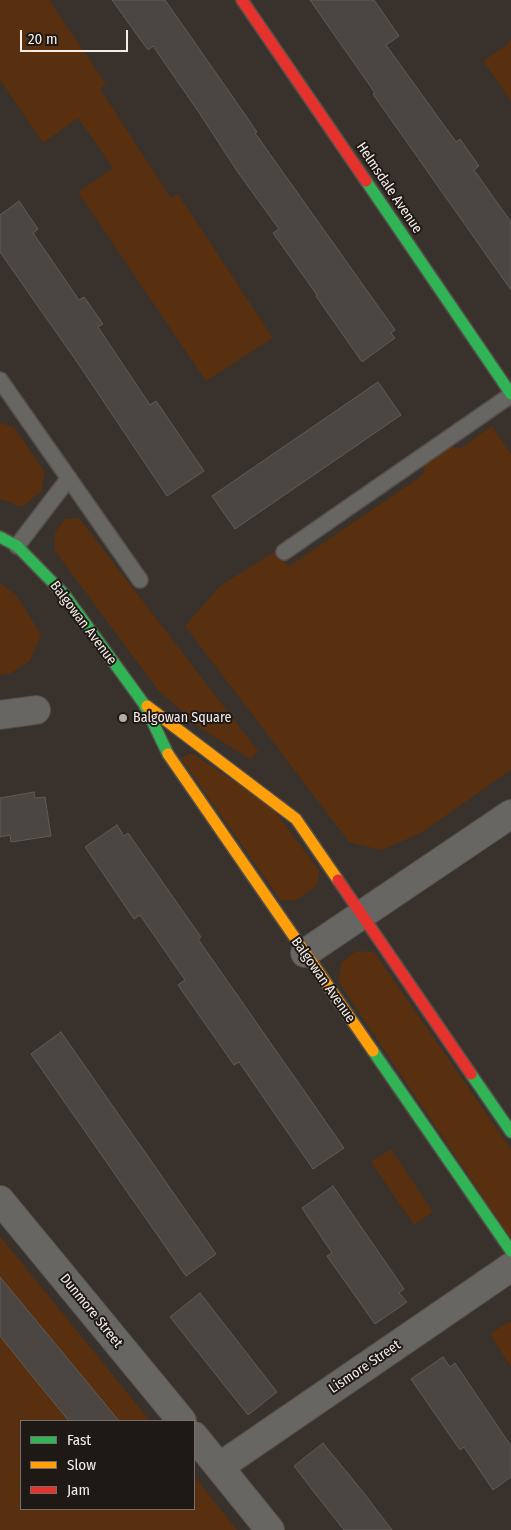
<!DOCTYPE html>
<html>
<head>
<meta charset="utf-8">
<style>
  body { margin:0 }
  #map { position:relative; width:511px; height:1530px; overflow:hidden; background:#38312c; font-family:"Fira Sans Condensed",sans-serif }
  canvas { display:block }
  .legend { position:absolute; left:20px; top:1420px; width:175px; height:90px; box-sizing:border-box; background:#1f1916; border:1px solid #756e6a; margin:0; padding:6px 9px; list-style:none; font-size:15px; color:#f5ede8 }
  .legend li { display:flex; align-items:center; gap:10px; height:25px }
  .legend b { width:25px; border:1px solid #756e6a }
  .scale { position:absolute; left:20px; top:30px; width:108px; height:22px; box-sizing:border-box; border:2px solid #f5ede8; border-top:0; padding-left:6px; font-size:15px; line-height:18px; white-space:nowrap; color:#f5ede8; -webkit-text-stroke:4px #1f1916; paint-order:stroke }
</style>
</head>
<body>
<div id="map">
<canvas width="511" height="1530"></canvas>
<ul class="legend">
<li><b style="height:6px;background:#30b455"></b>Fast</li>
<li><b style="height:6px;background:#ff9f0a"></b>Slow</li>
<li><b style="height:6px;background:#e5322d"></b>Jam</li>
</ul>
<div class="scale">20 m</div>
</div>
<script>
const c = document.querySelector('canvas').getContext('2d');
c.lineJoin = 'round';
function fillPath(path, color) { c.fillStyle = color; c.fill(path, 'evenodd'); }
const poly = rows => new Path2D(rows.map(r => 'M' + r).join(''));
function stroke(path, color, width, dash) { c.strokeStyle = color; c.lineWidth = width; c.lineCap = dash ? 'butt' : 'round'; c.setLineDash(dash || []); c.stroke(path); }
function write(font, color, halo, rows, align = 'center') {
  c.font = font + ' "Fira Sans Condensed",sans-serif'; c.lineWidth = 4; c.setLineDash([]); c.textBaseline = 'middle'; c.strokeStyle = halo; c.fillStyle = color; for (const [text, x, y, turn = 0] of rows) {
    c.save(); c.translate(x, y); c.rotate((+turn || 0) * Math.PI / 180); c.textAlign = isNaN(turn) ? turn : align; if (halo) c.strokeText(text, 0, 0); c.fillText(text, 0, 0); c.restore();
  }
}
const green = poly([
  [0,0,49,0,106,84,100,89,171,198,178,194,273,338,206,381,78,192,113,168,78,118,43,143,0,80],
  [511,38,511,101,483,61,506,46],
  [0,423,14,427,45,472,41,492,22,507,0,499],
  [492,426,511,454,511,770,421,833,381,850,349,842,185,626,220,586,277,550,288,567,423,475,426,456,442,445,461,448],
  [79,518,258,751,250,759,202,729,158,690,55,551,55,532,65,519],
  [0,583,16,595,41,634,30,661,9,674,0,675],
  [192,753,272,807,319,871,317,885,297,900,281,901,181,758],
  [356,951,374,952,511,1149,511,1239,338,981,341,963],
  [391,1149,433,1212,414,1225,371,1162],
  [0,1236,150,1421,21,1421,21,1509,194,1509,194,1476,237,1530,0,1530],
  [510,1321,511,1323,511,1367,490,1334]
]);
const building = poly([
  [112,0,165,0,230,93,257,132,255,133,395,330,391,333,395,338,362,362,316,296,317,295,273,233,279,229,237,171,200,114,153,46,148,50,112,0],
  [310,0,374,0,399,36,386,45,456,142,460,139,479,166,474,170,511,222,511,290,373,94,375,93,310,0],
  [19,201,38,229,33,233,79,300,84,297,103,324,98,327,150,405,156,401,204,471,167,496,77,362,0,252,0,215,19,201],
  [378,382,401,415,235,529,212,496,378,382],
  [34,792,35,798,45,797,51,836,11,842,10,835,0,837,0,798,34,792],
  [117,825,124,836,128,833,201,937,198,939,344,1148,313,1169,239,1062,234,1065,178,985,185,980,140,915,134,919,85,847,117,825],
  [61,1032,216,1254,186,1276,31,1054,61,1032],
  [333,1186,404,1289,399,1293,407,1302,375,1324,327,1256,332,1253,302,1208,333,1186],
  [0,1277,82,1376,119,1421,69,1421,33,1377,0,1336,0,1277],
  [200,1293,277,1392,248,1415,170,1317,200,1293],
  [443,1357,450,1367,455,1363,511,1446,511,1477,493,1490,464,1447,460,1450,411,1379,443,1357],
  [323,1443,363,1492,392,1530,344,1530,314,1492,294,1466,323,1443]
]);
const lane = poly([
  [0,380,140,580],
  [17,546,69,478],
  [284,552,511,395]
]);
const street = poly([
  [0,715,36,710],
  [305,953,511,814],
  [0,1200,182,1421],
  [194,1436,270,1530],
  [219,1467,511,1267]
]);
const fast = poly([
  [366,181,511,394],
  [0,537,17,546,64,594,144,704,168,754],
  [373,1051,511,1251],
  [471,1074,511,1132]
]);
const slow = poly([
  [147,706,296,819,338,880],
  [168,754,373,1051]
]);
const jam = poly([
  [242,0,366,181],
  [338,880,471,1074]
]);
const markers = [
  [123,718,5,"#b3aba6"]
];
const streetNames = [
  ["Helmsdale Avenue",389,188,56],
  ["Balgowan Avenue",83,623,53],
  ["Balgowan Avenue",323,980,55],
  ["Dunmore Street",91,1311,51],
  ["Lismore Street",365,1367,-34]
];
const poiNames = [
  ["Balgowan Square",133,718]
];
fillPath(green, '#58300f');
fillPath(building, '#4b4642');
stroke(building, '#615b57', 1);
stroke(lane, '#554f4b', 18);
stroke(street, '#554f4b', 30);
stroke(fast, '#554f4b', 14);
stroke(slow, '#554f4b', 14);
stroke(jam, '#554f4b', 14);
stroke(lane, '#686663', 15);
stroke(street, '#686663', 28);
stroke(fast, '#30b455', 11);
stroke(slow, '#ff9f0a', 11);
stroke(jam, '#e5322d', 11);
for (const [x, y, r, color] of markers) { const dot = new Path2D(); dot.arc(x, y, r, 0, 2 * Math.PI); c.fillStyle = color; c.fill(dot); stroke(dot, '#1f1916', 2); }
write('14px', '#f5ede8', '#1f1916', streetNames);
write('14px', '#f5ede8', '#1f1916', poiNames, 'left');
</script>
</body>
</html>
